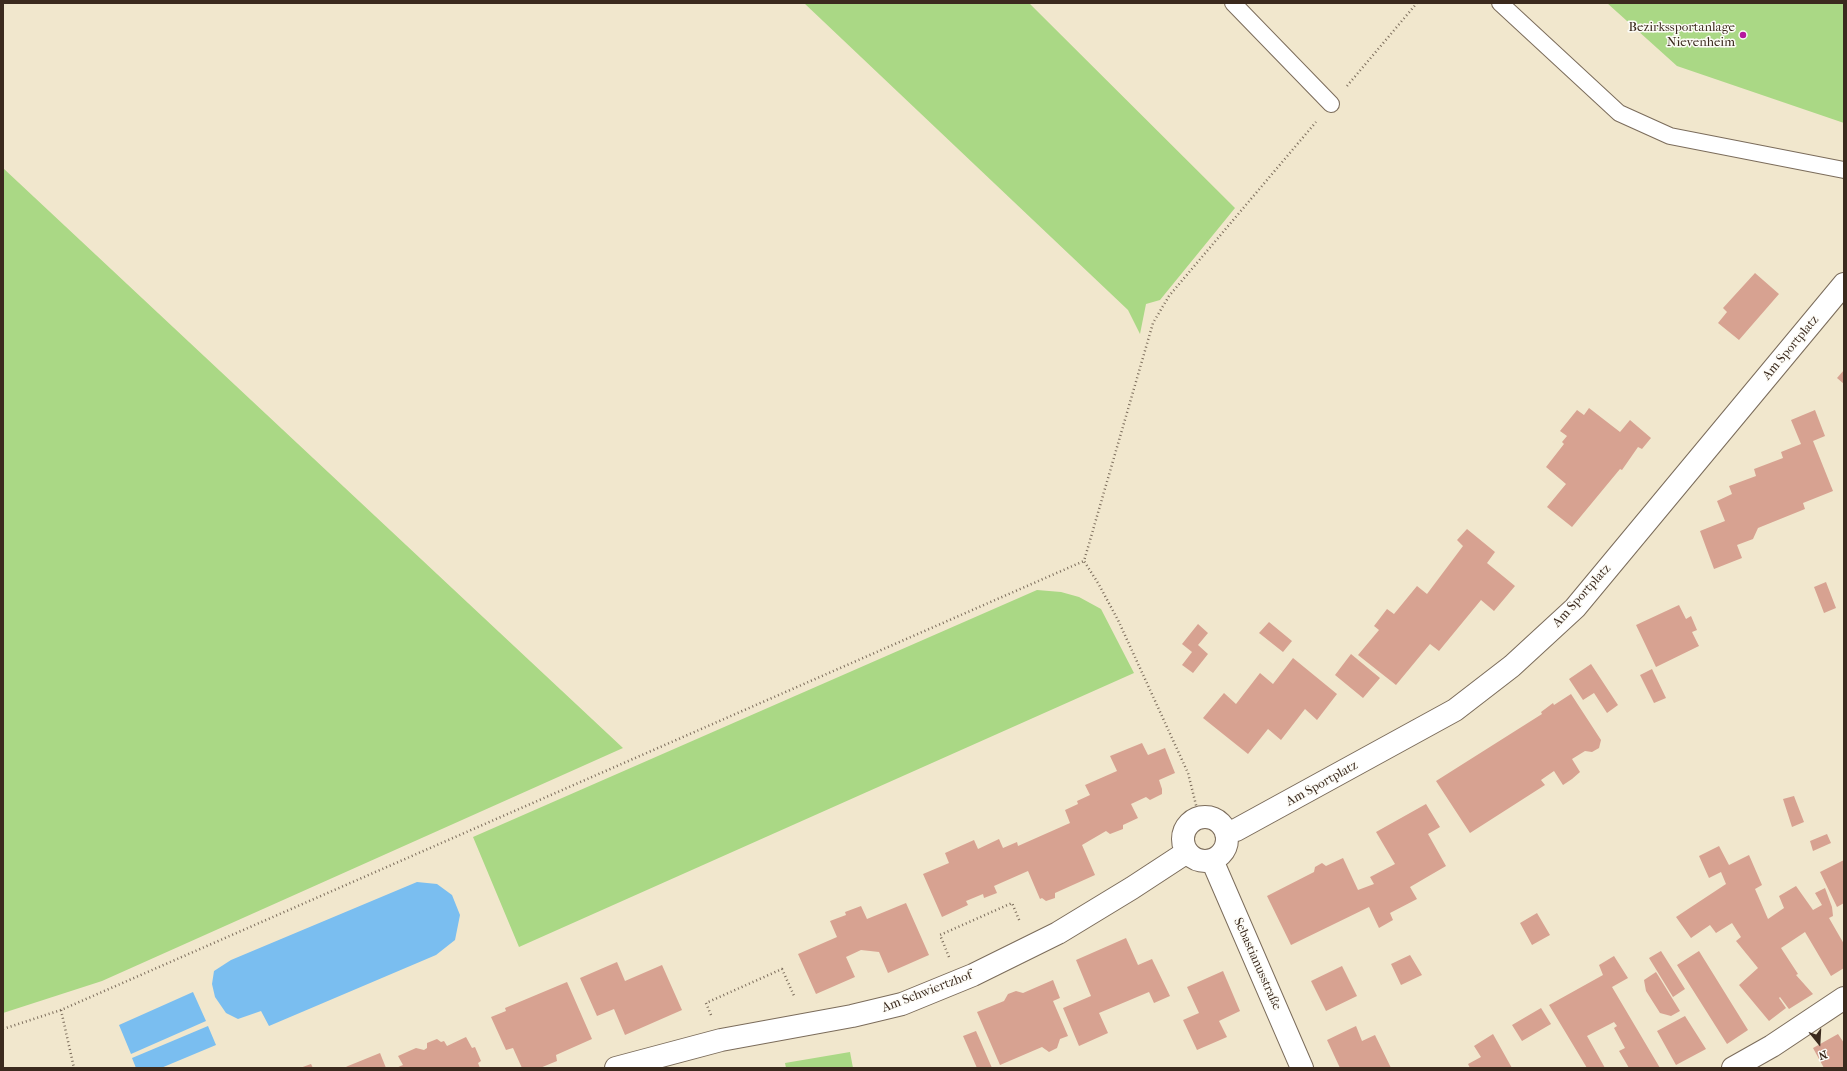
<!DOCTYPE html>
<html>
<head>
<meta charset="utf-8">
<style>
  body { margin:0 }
  #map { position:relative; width:1847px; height:1071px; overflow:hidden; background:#f1e7cd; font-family:"IM FELL French Canon",serif }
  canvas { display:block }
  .frame { position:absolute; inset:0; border:4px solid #3b2a1e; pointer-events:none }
  .north { position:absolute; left:1799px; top:1023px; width:40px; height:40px; -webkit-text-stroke:3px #fdfcf7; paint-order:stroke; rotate:162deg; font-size:11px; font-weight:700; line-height:16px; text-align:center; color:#3b2a1e }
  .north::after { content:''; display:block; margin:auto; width:14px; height:18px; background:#3b2a1e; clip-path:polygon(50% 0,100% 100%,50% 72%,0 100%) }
</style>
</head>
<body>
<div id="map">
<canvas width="1847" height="1071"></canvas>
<div class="frame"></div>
<div class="north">N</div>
</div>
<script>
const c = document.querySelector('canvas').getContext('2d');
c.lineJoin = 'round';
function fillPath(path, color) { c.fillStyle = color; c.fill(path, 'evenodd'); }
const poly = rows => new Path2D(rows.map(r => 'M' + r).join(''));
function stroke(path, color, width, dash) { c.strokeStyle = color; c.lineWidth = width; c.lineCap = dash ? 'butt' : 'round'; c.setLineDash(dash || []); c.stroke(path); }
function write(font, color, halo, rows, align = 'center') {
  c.font = font + ' "IM FELL French Canon",serif'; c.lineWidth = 3; c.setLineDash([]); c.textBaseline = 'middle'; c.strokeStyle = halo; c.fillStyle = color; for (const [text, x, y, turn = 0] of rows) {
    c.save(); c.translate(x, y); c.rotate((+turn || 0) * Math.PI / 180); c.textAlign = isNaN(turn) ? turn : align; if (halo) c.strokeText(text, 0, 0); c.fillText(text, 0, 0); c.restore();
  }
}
const green = poly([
  [804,3,1029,3,1235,208,1160,300,1146,304,1140,334,1128,310],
  [1607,3,1844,3,1844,123,1677,66],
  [3,168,623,748,102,981,3,1013],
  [1037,590,1061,592,1079,597,1101,609,1134,673,519,947,473,837],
  [850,1052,853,1068,786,1068,785,1063]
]);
const water = poly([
  [417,882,437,884,452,895,460,915,455,940,436,955,269,1026,261,1011,238,1019,226,1013,215,997,212,984,214,971,231,960],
  [193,992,206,1021,131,1054,119,1025],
  [208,1026,216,1045,161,1068,136,1068,132,1058]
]);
const building = poly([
  [1755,273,1779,294,1739,340,1718,323,1727,312,1723,308],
  [1844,370,1844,384,1837,378],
  [1589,408,1620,432,1630,420,1651,438,1642,449,1638,447,1622,470,1620,469,1572,527,1547,507,1566,484,1546,467,1564,444,1562,442,1567,436,1560,431,1577,410,1584,415],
  [1815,410,1825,436,1813,441,1833,491,1803,503,1805,509,1758,528,1753,539,1737,545,1742,558,1714,569,1700,531,1725,521,1717,501,1732,494,1729,486,1756,476,1754,469,1783,458,1781,452,1801,444,1791,420],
  [1467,529,1495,552,1487,563,1515,586,1494,611,1481,600,1439,651,1430,644,1396,685,1358,655,1379,630,1374,626,1387,609,1394,614,1417,586,1427,594,1463,546,1457,540],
  [1826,582,1836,608,1824,613,1814,587],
  [1679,605,1686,619,1691,616,1697,630,1692,632,1699,646,1656,667,1636,625],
  [1269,622,1292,641,1283,652,1259,633],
  [1198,624,1208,633,1198,645,1208,654,1193,673,1182,665,1192,652,1182,644],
  [1351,654,1380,678,1363,698,1335,675],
  [1293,658,1337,694,1317,720,1305,709,1281,740,1268,729,1248,754,1203,718,1224,693,1236,704,1260,673,1273,684],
  [1591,664,1618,705,1607,713,1594,693,1583,700,1569,679],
  [1652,669,1666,698,1654,703,1640,675],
  [1571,694,1601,740,1599,748,1592,752,1585,751,1572,759,1580,772,1572,779,1563,785,1554,771,1541,780,1545,785,1470,833,1436,781,1542,714,1541,712,1553,703,1554,705],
  [1142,743,1148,755,1165,748,1175,773,1159,780,1162,789,1162,794,1150,800,1146,797,1131,804,1138,818,1123,825,1123,829,1110,834,1106,831,1082,845,1095,875,1055,893,1055,898,1046,901,1042,898,1040,899,1028,871,994,886,997,893,984,898,983,894,966,901,968,905,942,917,923,874,949,863,945,853,974,840,978,849,999,839,1003,848,1017,842,1018,846,1070,823,1065,810,1078,804,1077,801,1090,795,1085,785,1117,771,1110,756],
  [1794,796,1804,822,1792,827,1783,799],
  [1426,804,1440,827,1428,834,1446,866,1410,887,1417,899,1390,913,1393,920,1379,928,1369,907,1291,945,1267,896,1314,872,1315,867,1322,863,1326,866,1343,858,1358,890,1374,884,1370,877,1395,864,1376,832],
  [1827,834,1831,843,1813,851,1810,841],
  [1719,846,1729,865,1749,855,1762,885,1755,889,1768,919,1784,908,1779,896,1796,886,1813,910,1822,905,1815,893,1825,888,1832,907,1833,916,1829,918,1844,944,1844,968,1831,976,1805,932,1781,948,1798,974,1796,975,1813,994,1789,1009,1780,997,1779,998,1786,1008,1769,1021,1739,985,1758,968,1736,941,1741,937,1732,923,1716,933,1710,925,1691,938,1676,917,1726,884,1721,872,1709,878,1699,856],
  [1844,860,1844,903,1837,907,1820,872],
  [906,903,929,955,888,973,879,952,861,950,846,957,855,977,816,994,798,954,837,937,830,921,846,915,845,912,861,906,867,919],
  [1537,913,1550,935,1532,945,1520,923],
  [1126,938,1138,965,1152,959,1170,996,1154,1003,1149,992,1099,1013,1108,1033,1079,1046,1063,1008,1091,996,1076,960],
  [1661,951,1685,989,1673,997,1649,958],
  [1699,951,1748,1030,1727,1044,1677,965],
  [1410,955,1422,975,1401,985,1391,964],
  [1614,956,1628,978,1612,987,1660,1068,1629,1068,1619,1051,1625,1048,1614,1028,1617,1026,1614,1022,1587,1036,1605,1068,1587,1068,1549,1005,1603,975,1599,965],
  [617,962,625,981,662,965,682,1010,625,1035,614,1009,597,1016,580,978],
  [1342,966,1357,996,1326,1011,1311,981],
  [1223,971,1240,1011,1219,1021,1227,1037,1197,1050,1183,1020,1199,1013,1187,987],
  [1656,972,1680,1011,1671,1016,1660,1013,1646,991,1644,980],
  [1053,980,1060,998,1053,1001,1068,1036,1060,1039,1057,1048,1049,1052,1042,1047,1000,1065,977,1012,1004,1001,1008,994,1016,991,1023,993],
  [567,982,592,1039,556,1055,557,1061,540,1068,522,1068,513,1048,506,1050,491,1017,506,1011,505,1008],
  [1541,1008,1551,1024,1522,1041,1512,1025],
  [1685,1016,1706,1049,1676,1065,1657,1031],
  [1356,1026,1362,1041,1375,1035,1391,1068,1340,1068,1327,1040],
  [976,1031,992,1068,977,1068,963,1036],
  [1493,1034,1512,1068,1470,1068,1468,1064,1481,1057,1474,1046],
  [1838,1034,1844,1043,1844,1068,1824,1068,1813,1048],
  [466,1037,472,1048,475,1047,481,1061,478,1063,480,1068,396,1068,403,1065,398,1056,416,1048,424,1050,427,1048,427,1043,437,1039,441,1042,444,1041,447,1046],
  [380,1053,386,1068,344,1068,348,1066],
  [311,1064,313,1068,300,1068]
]);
const path = poly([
  [1347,86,1417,3],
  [1199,817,1188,773,1118,620,1098,583,1084,561,1153,323,1169,296,1316,122],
  [949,957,940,935,1012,903,1020,922],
  [61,1010,74,1068],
  [711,1015,706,1003,782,969,795,998],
  [3,1029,61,1010,1084,561]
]);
const service = poly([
  [1233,3,1331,104],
  [1500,3,1619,113,1670,136,1844,170]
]);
const minor = poly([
  '1183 839a22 22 0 1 1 44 0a22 22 0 1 1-44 0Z',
  [1226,833,1236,830,1455,710,1512,666,1575,608,1844,284],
  [1212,860,1302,1068],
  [616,1068,721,1040,852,1016,902,1004,973,975,1058,933,1132,888,1187,852]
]);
const secondary = poly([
  [1733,1068,1772,1046,1844,998]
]);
const markers = [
  [1743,35,4,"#b5179e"]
];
const poiNames = [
  ["Bezirkssportanlage",1735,28],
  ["Nievenheim",1735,43]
];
const streetNames = [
  ["Am Sportplatz",1791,348,-50],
  ["Am Sportplatz",1582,596,-48],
  ["Am Sportplatz",1322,784,-29],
  ["Sebastianusstraße",1257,964,66],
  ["Am Schwiertzhof",927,992,-21]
];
fillPath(green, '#aad885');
fillPath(water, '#7abef0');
fillPath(building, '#d7a291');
stroke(service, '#7b6c5b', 18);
stroke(minor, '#7b6c5b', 24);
stroke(secondary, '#7b6c5b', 24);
stroke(path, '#7b6c5b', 2.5, [1, 3]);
stroke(service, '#fff', 16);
stroke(minor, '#fff', 22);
stroke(secondary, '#fff', 22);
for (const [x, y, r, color] of markers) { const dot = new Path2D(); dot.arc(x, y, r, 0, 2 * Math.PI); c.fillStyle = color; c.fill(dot); stroke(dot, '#fdfcf7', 1.5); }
write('13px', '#3b2a1e', '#fdfcf7', poiNames, 'right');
write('13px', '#3b2a1e', '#fdfcf7', streetNames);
</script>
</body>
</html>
